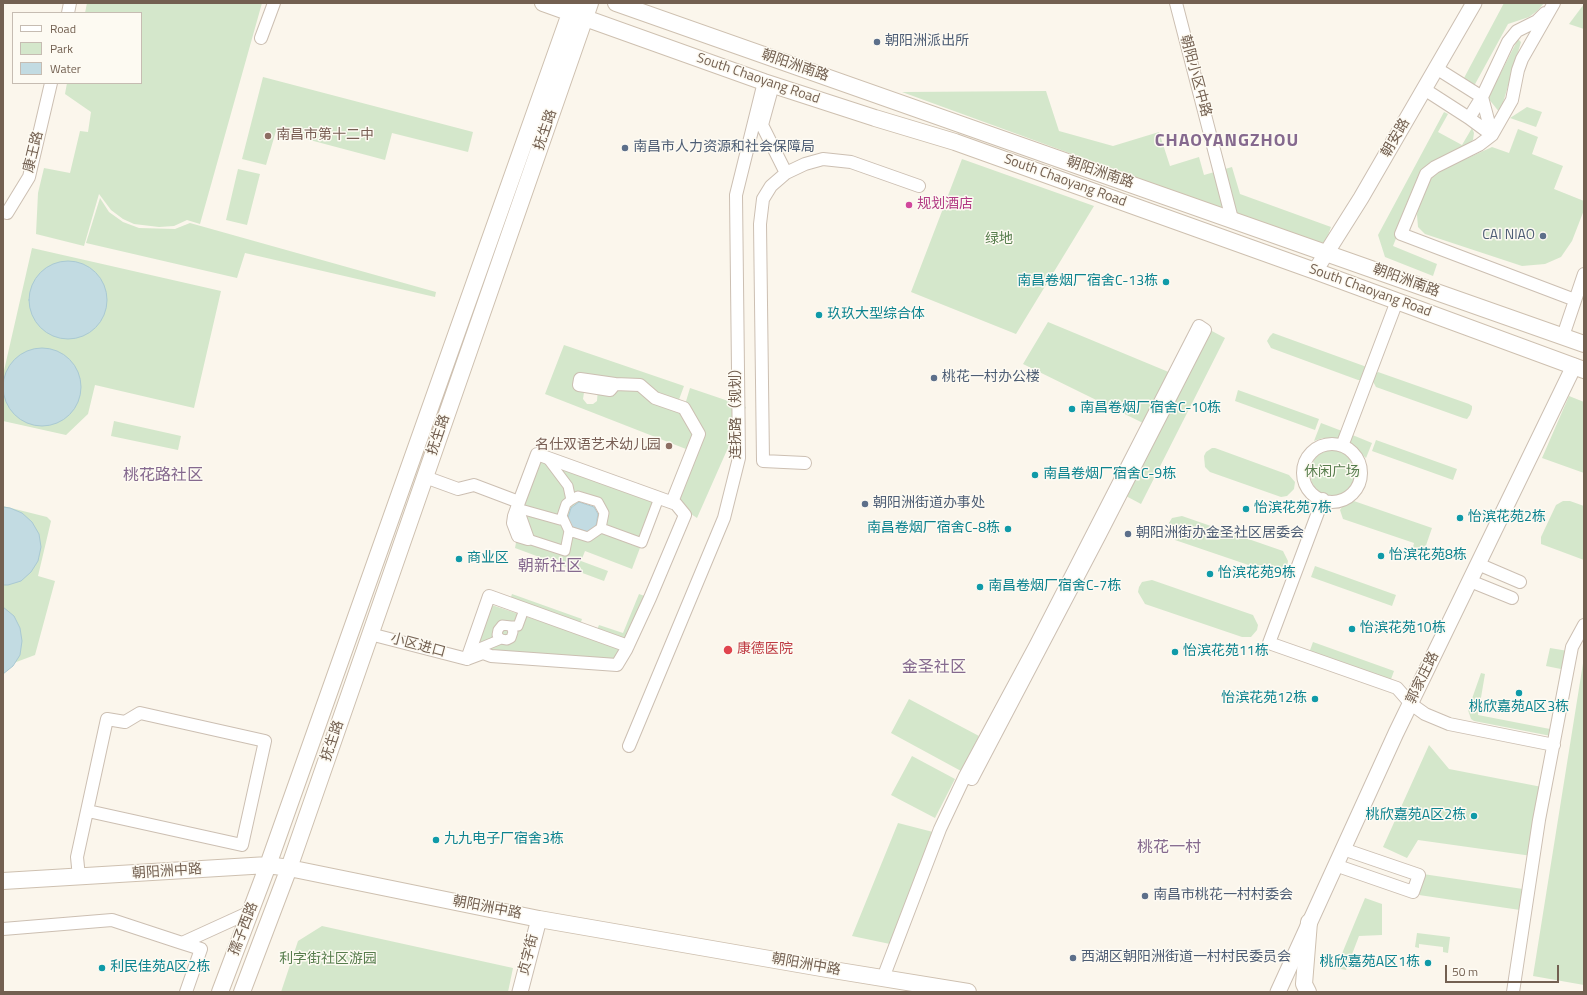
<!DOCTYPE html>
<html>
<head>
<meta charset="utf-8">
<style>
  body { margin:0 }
  #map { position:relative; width:1587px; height:995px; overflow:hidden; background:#fbf6ec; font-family:"Titillium Web",sans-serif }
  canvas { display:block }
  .frame { position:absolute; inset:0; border:4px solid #736051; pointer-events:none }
  .legend { position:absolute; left:12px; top:12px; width:130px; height:72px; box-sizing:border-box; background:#fdfaf2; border:1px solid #c6bcb2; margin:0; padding:5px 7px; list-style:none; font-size:12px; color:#736051 }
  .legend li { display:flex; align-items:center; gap:8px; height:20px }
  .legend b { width:20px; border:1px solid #c6bcb2 }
  .scale { position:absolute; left:1445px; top:965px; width:114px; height:18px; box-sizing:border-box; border:2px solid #736051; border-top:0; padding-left:5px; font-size:12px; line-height:14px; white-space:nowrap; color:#736051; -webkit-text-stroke:3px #fdfaf2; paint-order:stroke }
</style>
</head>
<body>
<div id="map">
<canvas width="1587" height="995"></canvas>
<div class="frame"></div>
<ul class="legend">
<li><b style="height:5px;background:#fff"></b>Road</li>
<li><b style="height:11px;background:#d4e7cb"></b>Park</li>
<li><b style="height:11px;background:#c2dbe2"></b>Water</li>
</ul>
<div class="scale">50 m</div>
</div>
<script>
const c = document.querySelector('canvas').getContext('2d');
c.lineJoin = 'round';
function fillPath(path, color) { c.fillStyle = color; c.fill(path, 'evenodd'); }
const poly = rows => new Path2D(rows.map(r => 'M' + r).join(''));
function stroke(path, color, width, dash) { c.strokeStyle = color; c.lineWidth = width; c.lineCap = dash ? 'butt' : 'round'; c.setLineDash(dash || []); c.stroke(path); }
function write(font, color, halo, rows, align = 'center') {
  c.font = font + ' "Titillium Web","Noto Sans SC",sans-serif'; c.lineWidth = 3; c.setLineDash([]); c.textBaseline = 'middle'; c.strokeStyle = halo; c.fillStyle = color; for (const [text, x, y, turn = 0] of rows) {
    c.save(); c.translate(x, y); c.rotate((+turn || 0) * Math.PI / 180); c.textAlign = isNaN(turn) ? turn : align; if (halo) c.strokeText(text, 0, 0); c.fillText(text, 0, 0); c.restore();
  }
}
const green = poly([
  [87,3,262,3,200,224,187,220,174,226,159,227,134,224,123,219,111,210,99,194,84,246,36,234,38,193,44,168,70,173,80,131,88,132,91,112,65,94,67,83,141,83,141,13,85,13],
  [1504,3,1544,3,1537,11,1529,17,1508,24,1474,86,1464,78],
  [1584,4,1584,29,1569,24],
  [1518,39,1521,42,1500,113,1488,98],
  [263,77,473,132,468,152,392,133,385,160,276,131,266,165,242,159],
  [1046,91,1059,131,1113,146,1159,132,1170,166,1199,157,1204,175,1232,167,1240,194,1331,227,1324,246,902,92],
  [1527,107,1542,112,1536,127,1510,118],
  [1444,112,1448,114,1438,132,1462,145,1472,128,1474,133,1473,140,1464,147,1424,169,1393,246,1437,264,1433,276,1385,257,1378,235],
  [1518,129,1538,137,1532,154,1563,166,1554,189,1584,201,1584,210,1572,241,1561,257,1545,264,1522,266,1425,234,1418,227,1417,215,1418,205,1430,175,1492,147,1509,153],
  [962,159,1094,206,1016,334,911,292],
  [238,169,260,174,247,225,226,220],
  [100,198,109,212,123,222,139,228,175,229,190,223,436,292,435,297,245,253,237,278,86,243],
  [32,248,221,291,194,408,95,385,88,414,66,435,3,421,3,375],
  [1048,322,1171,373,1145,424,1023,364],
  [1210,330,1225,338,1141,504,1126,496],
  [1273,333,1364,366,1367,367,1362,380,1358,380,1271,348,1267,341,1270,336],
  [564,345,684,386,677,405,684,408,690,388,746,407,697,518,676,504,659,498,632,569,585,551,581,561,608,571,604,581,515,548,522,510,542,456,652,495,654,489,669,495,686,449,545,394],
  [585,386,598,388,597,401,593,404,587,404,583,399],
  [578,496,598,502,604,513,601,528,588,537,570,531,572,527,568,518,571,508,579,502],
  [1378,372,1469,404,1472,406,1472,409,1470,415,1467,419,1463,418,1376,387,1372,380,1374,375],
  [1238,390,1319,419,1315,430,1235,401],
  [1569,396,1584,402,1584,473,1542,458],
  [114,421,181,436,178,450,111,436],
  [1321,423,1342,431,1339,438,1323,438,1314,441],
  [1350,434,1372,443,1366,458,1347,442],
  [1376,440,1457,469,1453,480,1372,451],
  [1212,448,1215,448,1289,475,1295,482,1294,489,1287,496,1281,497,1210,472,1205,467,1204,456,1206,452],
  '1310 473a23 23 0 1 1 46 0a23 23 0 1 1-46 0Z',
  [1351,500,1432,528,1423,554,1412,551,1414,543,1343,519,1340,510,1346,501],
  [1563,501,1570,501,1584,506,1584,560,1541,544,1541,537,1556,505],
  [3,506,47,517,51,521,38,576,55,581,35,655,3,667],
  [1182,516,1283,551,1288,561,1287,566,1281,573,1272,573,1175,540,1169,532,1169,523,1172,518],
  [1315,566,1396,595,1392,606,1311,577],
  [1152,580,1253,615,1258,625,1257,630,1251,637,1242,637,1145,604,1138,592,1139,587,1142,582],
  [512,594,582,619,579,628,509,603],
  [639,594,650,598,628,646,595,634,599,625,623,633],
  [486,603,626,650,617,665,477,649],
  [1313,642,1394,671,1390,682,1309,653],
  [1550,648,1568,651,1551,736,1474,721,1471,719,1468,710,1481,673,1485,674,1478,715,1550,729,1561,669,1546,666],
  [1584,657,1584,985,1533,976],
  [909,699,979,736,961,771,891,733],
  [1429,745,1449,769,1542,787,1532,856,1418,840,1407,858,1383,847],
  [912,756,955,779,935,818,891,795],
  [898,823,933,832,890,944,852,936],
  [1423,874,1523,889,1520,910,1419,895],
  [1365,898,1382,904,1382,935,1359,936,1346,970,1336,968],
  [322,926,513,968,508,992,281,992,298,941],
  [1417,933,1450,937,1448,953,1443,952,1443,947,1419,944,1419,948,1415,947]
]);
const water = poly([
  '29 300a39 39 0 1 1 78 0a39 39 0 1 1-78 0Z',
  '3 387a39 39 0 1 1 78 0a39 39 0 1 1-78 0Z',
  [579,502,594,507,598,514,596,526,588,532,572,527,568,518,571,508,579,502],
  [3,507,10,508,22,513,32,522,39,534,41,547,38,561,31,572,21,581,8,585,3,585,3,507],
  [3,607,14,616,20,628,22,641,20,655,13,666,3,674,3,607]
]);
const pedestrian = poly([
  [517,508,560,520,562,516,566,504,571,500,568,486,547,458],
  [562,516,569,531,588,537,601,528,604,513,598,502,578,496,571,500],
  [601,528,642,543,659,498],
  [528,539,565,551,569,531],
  [511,626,502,625,498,630,497,635,501,639,507,640,511,638,513,632,511,626,518,626,522,615],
  [478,655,477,649,501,639]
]);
const minor = poly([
  [1176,3,1232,219],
  [1554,3,1522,59,1518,70,1512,100,1492,135,1479,145,1435,167,1426,174,1401,234,1575,300],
  [68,13,70,3],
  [261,38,274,3],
  [773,85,762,125,786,173],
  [1424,89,1469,118,1482,97,1436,68],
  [1469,118,1492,135,1482,97,1508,42,1517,31,1537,21,1545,13],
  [3,212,7,213,29,177,51,83],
  [1563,336,1584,274],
  [615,384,580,379,579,385,610,390,615,384,640,385,655,398,684,408,699,434,672,502],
  '1303 473a29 29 0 1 1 58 0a29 29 0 1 1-58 0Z',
  [1342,446,1397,301],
  [805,463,763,461,760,224,763,199,771,186,786,173,805,164,823,159,851,162,919,186],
  [425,477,458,489,474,485,519,502,537,454,676,504,685,515,650,598,626,650,617,665,491,656,483,653,467,659],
  [1323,499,1269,643,1397,688,1411,704,1425,714,1449,724,1554,745],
  [517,508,528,539,518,536,513,523,514,516,519,502],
  [1478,564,1520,582],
  [1470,581,1512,598],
  [370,634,467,659],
  [467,659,489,596,628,646],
  [629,746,724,518,739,458,736,195,764,82],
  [1335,865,1413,892,1419,875,1343,849],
  [79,877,77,857,107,719,125,722,140,713,265,741,242,845,88,811],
  [3,929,112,920,182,943,250,912],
  [182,943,201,949,186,992],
  [883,978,940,829,965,776,1036,644,1199,326,1205,330,1100,535,972,779,965,776],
  [1513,992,1539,820,1572,647,1584,625]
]);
const tertiary = poly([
  [1315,271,1361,198,1474,3],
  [520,992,539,919],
  [1278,992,1396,733,1574,366]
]);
const secondary = poly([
  [543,3,764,82,875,118,955,142,1315,271,1584,370],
  [616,3,1584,344],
  [3,881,268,865,289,868,539,919,827,969,968,992],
  [220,992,268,865,573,5],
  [242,992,289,868,590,3],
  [1308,992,1304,984,1309,922]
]);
const markers = [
  [877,42,4,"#5c6f8a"],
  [268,136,4,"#8d6e63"],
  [625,148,4,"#5c6f8a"],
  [909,205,4,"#d1479c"],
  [1543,236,4,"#5c6f8a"],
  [1166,282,4,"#0f9aa8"],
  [819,315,4,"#0f9aa8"],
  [934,378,4,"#5c6f8a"],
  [1072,409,4,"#0f9aa8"],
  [669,446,4,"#8d6e63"],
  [1035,475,4,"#0f9aa8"],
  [865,504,4,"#5c6f8a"],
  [1246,509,4,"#0f9aa8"],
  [1460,518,4,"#0f9aa8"],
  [1008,529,4,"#0f9aa8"],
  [1128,534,4,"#5c6f8a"],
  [1381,556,4,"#0f9aa8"],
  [459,559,4,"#0f9aa8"],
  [1210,574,4,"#0f9aa8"],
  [980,587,4,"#0f9aa8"],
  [1352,629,4,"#0f9aa8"],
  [728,650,5,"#e0444e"],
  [1175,652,4,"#0f9aa8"],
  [1519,693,4,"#0f9aa8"],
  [1315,699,4,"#0f9aa8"],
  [1474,816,4,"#0f9aa8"],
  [436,840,4,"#0f9aa8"],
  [1145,896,4,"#5c6f8a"],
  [1073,958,4,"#5c6f8a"],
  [1428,963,4,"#0f9aa8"],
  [102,968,4,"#0f9aa8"]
];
const serviceNames = [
  ["朝阳洲派出所",885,42],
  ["南昌市人力资源和社会保障局",633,148],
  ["CAI NIAO",1535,236,"right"],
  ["桃花一村办公楼",942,378],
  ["朝阳洲街道办事处",873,504],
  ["朝阳洲街办金圣社区居委会",1136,534],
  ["南昌市桃花一村村委会",1153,896],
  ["西湖区朝阳洲街道一村村民委员会",1081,958]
];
const streetNames = [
  ["朝阳洲南路",795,66,19],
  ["朝阳小区中路",1195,76,75],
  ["South Chaoyang Road",758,79,19],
  ["抚生路",546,130,-71],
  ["朝安路",1396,138,-60],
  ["康王路",34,152,-76],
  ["朝阳洲南路",1100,173,19],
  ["South Chaoyang Road",1065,181,20],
  ["朝阳洲南路",1406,281,20],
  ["South Chaoyang Road",1370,291,20],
  ["连抚路（规划）",737,410,-90],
  ["抚生路",439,435,-71],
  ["小区进口",418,646,15],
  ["郭家庄路",1423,678,-64],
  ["抚生路",333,741,-71],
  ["朝阳洲中路",167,872,-4],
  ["朝阳洲中路",487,908,11],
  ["孺子西路",244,929,-69],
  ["贞字街",529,955,-76],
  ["朝阳洲中路",806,965,10]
];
const educationNames = [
  ["南昌市第十二中",276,136],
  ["名仕双语艺术幼儿园",661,446,"right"]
];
const hotelNames = [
  ["规划酒店",917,205]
];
const parkNames = [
  ["绿地",999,240],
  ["休闲广场",1332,473],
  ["利字街社区游园",328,960]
];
const cultureNames = [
  ["南昌卷烟厂宿舍C-13栋",1158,282,"right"],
  ["玖玖大型综合体",827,315],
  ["南昌卷烟厂宿舍C-10栋",1080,409],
  ["南昌卷烟厂宿舍C-9栋",1043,475],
  ["怡滨花苑7栋",1254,509],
  ["怡滨花苑2栋",1468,518],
  ["南昌卷烟厂宿舍C-8栋",1000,529,"right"],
  ["怡滨花苑8栋",1389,556],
  ["商业区",467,559],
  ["怡滨花苑9栋",1218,574],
  ["南昌卷烟厂宿舍C-7栋",988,587],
  ["怡滨花苑10栋",1360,629],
  ["怡滨花苑11栋",1183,652],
  ["怡滨花苑12栋",1307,699,"right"],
  ["桃欣嘉苑A区3栋",1519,708,"center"],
  ["桃欣嘉苑A区2栋",1466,816,"right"],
  ["九九电子厂宿舍3栋",444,840],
  ["桃欣嘉苑A区1栋",1420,963,"right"],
  ["利民佳苑A区2栋",110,968]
];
const healthNames = [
  ["康德医院",737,650]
];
const quarterNames = [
  ["桃花路社区",163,476],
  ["朝新社区",550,567],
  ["金圣社区",934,668],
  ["桃花一村",1169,848]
];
const districtNames = [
  ["CHAOYANGZHOU",1227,142]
];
fillPath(green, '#d4e7cb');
fillPath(water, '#c2dbe2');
stroke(water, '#a9c9d3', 1);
stroke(pedestrian, '#ccbfb2', 11);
stroke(minor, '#ccbfb2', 14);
stroke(tertiary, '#ccbfb2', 17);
stroke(secondary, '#cec0b0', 18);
stroke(pedestrian, '#fff', 9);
stroke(minor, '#fff', 12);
stroke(tertiary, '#fff', 15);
stroke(secondary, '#fff', 16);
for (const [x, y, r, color] of markers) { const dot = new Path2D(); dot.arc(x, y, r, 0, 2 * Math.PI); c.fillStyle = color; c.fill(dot); stroke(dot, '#fdfaf2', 1.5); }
write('14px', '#4e5e75', '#fdfaf2', serviceNames, 'left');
write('14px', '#736051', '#fdfaf2', streetNames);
write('14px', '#785e54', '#fdfaf2', educationNames, 'left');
write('14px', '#b23c85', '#fdfaf2', hotelNames, 'left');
write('14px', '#577d4d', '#fdfaf2', parkNames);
write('14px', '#0d838f', '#fdfaf2', cultureNames, 'left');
write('14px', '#be3a42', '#fdfaf2', healthNames, 'left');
write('16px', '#85698e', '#fdfaf2', quarterNames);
c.letterSpacing = '1px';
write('bold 18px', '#85698e', '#fdfaf2', districtNames);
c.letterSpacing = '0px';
</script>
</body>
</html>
